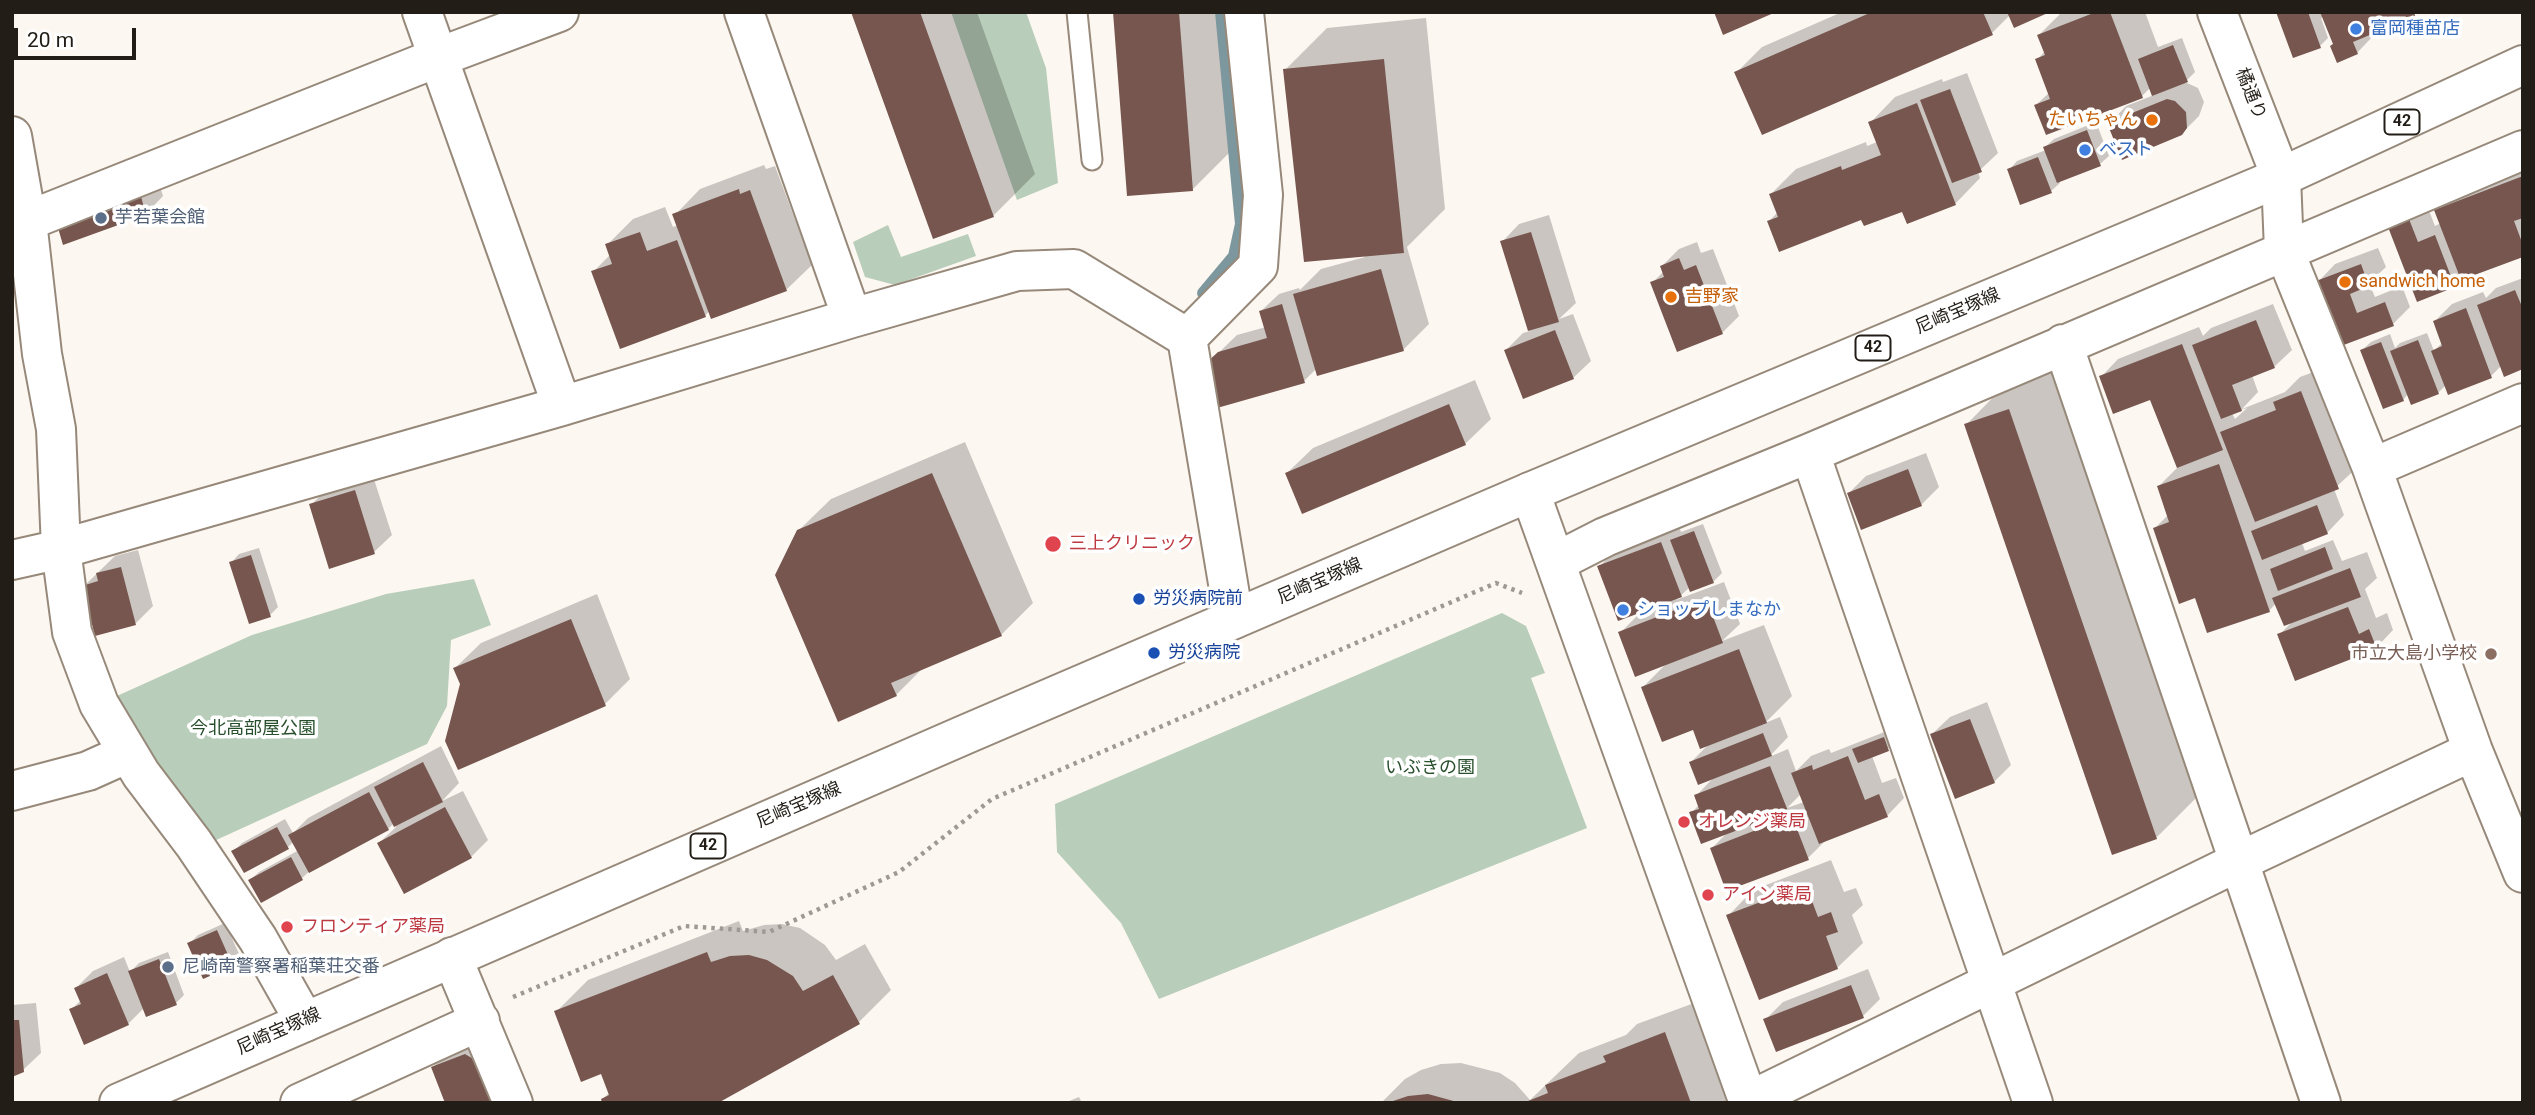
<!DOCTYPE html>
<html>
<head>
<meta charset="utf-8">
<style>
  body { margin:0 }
  #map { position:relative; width:2535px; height:1115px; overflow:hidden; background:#fdf7f1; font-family:Roboto,sans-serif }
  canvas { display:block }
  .frame { position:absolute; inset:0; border:14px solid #221d17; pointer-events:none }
  .scale { position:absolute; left:14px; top:28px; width:122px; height:32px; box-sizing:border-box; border:4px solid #221d17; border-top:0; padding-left:9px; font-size:21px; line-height:24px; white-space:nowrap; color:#221d17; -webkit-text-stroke:5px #fff; paint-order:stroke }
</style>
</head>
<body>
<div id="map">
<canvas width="2535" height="1115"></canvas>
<div class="frame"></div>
<div class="scale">20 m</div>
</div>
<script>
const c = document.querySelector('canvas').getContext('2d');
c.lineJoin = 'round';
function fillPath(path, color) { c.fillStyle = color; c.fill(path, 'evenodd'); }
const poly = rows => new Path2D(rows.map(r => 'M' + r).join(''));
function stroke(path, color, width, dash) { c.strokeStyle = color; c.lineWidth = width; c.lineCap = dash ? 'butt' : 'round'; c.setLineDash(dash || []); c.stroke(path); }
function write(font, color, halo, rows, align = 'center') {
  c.font = font + ' Roboto,"Noto Sans JP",sans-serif'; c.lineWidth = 7; c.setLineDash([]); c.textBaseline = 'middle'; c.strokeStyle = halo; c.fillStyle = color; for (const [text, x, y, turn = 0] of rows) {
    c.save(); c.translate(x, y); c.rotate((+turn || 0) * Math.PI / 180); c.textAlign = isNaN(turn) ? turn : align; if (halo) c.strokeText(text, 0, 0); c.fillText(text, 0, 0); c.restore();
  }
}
const green = poly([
  [951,12,1026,12,1046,68,1058,183,1017,200],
  [888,225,901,257,968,234,976,256,895,285,865,277,853,242],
  [474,579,491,625,451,640,447,706,427,744,203,846,108,700,252,635,386,594],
  [1502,613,1526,626,1545,673,1531,678,1587,828,1159,999,1121,923,1057,852,1055,804]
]);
const shadow = poly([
  [853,12,977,12,1035,174,993,216],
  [1115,12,1224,12,1234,148,1192,190],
  [1842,12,2045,12,2010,15,1992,33,1737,72,1762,47],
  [2062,12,2145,12,2158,47,2182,38,2195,72,2185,82,2198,88,2204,102,2199,116,2181,134,2109,124,2126,106,2154,95,2151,87,2142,96,2036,105,2050,92,2037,60,2045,51,2039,35],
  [2278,12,2417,12,2373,32,2374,35,2357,53,2335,43,2324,17,2321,18,2328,38,2320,46],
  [1426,18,1445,209,1407,247,1429,324,1403,350,1317,368,1304,381,1206,365,1237,335,1266,327,1261,311,1279,294,1299,288,1300,290,1321,269,1365,257,1285,70,1327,28],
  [1967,73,1998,153,1978,172,1980,178,1955,204,1903,209,1862,218,1769,221,1778,212,1771,194,1796,169,1866,142,1867,146,1877,142,1870,123,1895,97,1942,79,1943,82],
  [2096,122,2109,156,2100,164,2059,180,2060,183,2051,191,2009,170,2017,161,2046,150,2045,147,2054,139],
  [764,165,766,169,775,166,812,265,786,290,710,310,705,316,593,272,611,254,607,245,633,219,665,207,673,227,678,225,675,215,700,189],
  [2523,167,2523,255,2461,278,2454,285,2390,228,2426,203,2435,226,2441,223,2436,211,2453,193],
  [156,173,163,196,146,214,64,242],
  [1549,215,1576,303,1559,319,1573,314,1591,361,1573,378,1506,350,1523,333,1530,331,1502,242,1519,224],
  [1697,242,1701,253,1713,249,1739,316,1722,333,1652,283,1664,271,1662,266,1679,249],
  [2378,248,2386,267,2369,283,2375,297,2402,286,2410,307,2393,324,2342,344,2318,282,2335,264],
  [2523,278,2523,368,2502,365,2491,376,2449,392,2446,385,2438,393,2408,394,2403,400,2362,350,2371,342,2390,334,2395,348,2400,343,2427,333,2434,351,2443,342,2435,321,2452,304,2483,292,2486,298,2496,288],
  [2273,304,2292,350,2274,367,2252,375,2258,392,2242,409,2285,392,2300,377,2327,367,2363,462,2334,489,2344,515,2327,533,2302,543,2305,551,2333,540,2342,561,2367,552,2377,578,2365,589,2376,618,2387,613,2393,630,2376,648,2279,635,2293,621,2276,603,2269,611,2196,596,2155,528,2168,515,2159,486,2179,466,2151,397,2101,377,2118,359,2199,327,2203,336,2211,328],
  [2247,408,2235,419,2232,413],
  [2050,368,2198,796,2156,838,1966,425,2007,383],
  [1475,380,1491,419,1465,444,1287,473,1313,448],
  [965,442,1033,603,1001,635,923,668,896,695,798,531,831,499],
  [1926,453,1939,487,1921,505,1849,493,1866,476],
  [372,473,392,535,374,552,311,505,329,487],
  [1703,524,1722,573,1713,582,1690,587,1676,600,1724,582,1740,624,1722,641,1764,625,1792,696,1765,723,1780,717,1788,737,1769,757,1788,749,1796,771,1811,756,1829,749,1831,753,1892,729,1896,741,1888,749,1872,756,1882,783,1896,778,1904,798,1887,816,1825,841,1808,858,1712,848,1728,832,1691,813,1699,805,1696,796,1715,776,1691,762,1710,743,1694,728,1643,687,1668,662,1620,633,1643,610,1599,567,1617,549,1679,526,1681,532],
  [1801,794,1804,802,1787,808],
  [259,548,278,607,270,615,231,563,239,554],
  [138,550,153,606,136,623,96,634,84,586,115,556],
  [597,594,630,679,605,704,462,684,455,668,481,643],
  [1987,702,2011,765,1994,782,1932,734,1950,717],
  [441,746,459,783,442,801,463,791,488,840,471,857,379,843,396,827,394,823,388,829,311,870,302,878,261,900,250,880,259,872,299,850,294,841,288,847,234,851,242,843,285,819,293,833,308,818],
  [1831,860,1844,892,1856,888,1863,905,1852,915,1863,943,1837,968,1728,916,1753,890],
  [739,921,743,931,764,925,782,924,800,928,825,945,836,960,865,944,891,990,859,1022,715,1103,603,1099,610,1092,602,1072,556,1012,588,980],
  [225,923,240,956,232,964,190,943,198,935],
  [168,952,184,995,176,1003,144,1008,128,1024,71,1010,81,1000,76,988,93,971,124,957,130,972,139,963],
  [1868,969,1880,999,1863,1016,1766,1019,1783,1002],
  [1697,1002,1735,1103,1381,1103,1405,1079,1421,1070,1441,1064,1461,1063,1500,1073,1515,1083,1530,1100,1579,1053,1626,1035,1637,1024],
  [36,1003,41,1053,23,1070,12,1075,12,1005],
  [492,1043,492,1103,447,1103,433,1067,450,1050],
  [1079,1097,1082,1103,1064,1103]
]);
const stream = poly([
  [1203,293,1234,256,1241,224,1221,12]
]);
const building = poly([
  [851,12,920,12,994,217,933,239],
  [1113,12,1179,12,1193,191,1127,196],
  [1714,12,1776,12,1723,35],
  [1872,12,1983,12,1993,35,1762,135,1734,72],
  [2007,12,2050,12,2014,28],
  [2096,12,2110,12,2143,98,2046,135,2034,105,2050,99,2035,59,2045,55,2037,35],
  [2276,12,2308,12,2321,48,2293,58],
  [2320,12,2414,12,2415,16,2353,42,2358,54,2337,63,2330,46,2333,44],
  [2173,45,2188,82,2152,96,2138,59],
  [1384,59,1404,253,1304,262,1283,69],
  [1950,89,1982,172,1952,183,1920,100],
  [2167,99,2175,101,2186,112,2187,128,2182,135,2122,160,2107,123],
  [1917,103,1956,205,1907,224,1902,212,1864,226,1861,220,1779,252,1767,221,1778,217,1769,194,1841,166,1842,170,1881,155,1868,122],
  [2087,130,2101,166,2057,183,2043,147],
  [2038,157,2052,193,2020,205,2007,169],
  [2523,176,2523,218,2514,221,2523,245,2523,257,2461,280,2434,210],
  [139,189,146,215,63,245,56,221],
  [739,189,740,194,750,190,787,291,711,319,672,214],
  [2409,219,2418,242,2435,235,2455,287,2417,302,2388,227],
  [640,232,647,251,677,240,706,317,620,349,591,271,612,264,605,244],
  [1531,232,1559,322,1528,331,1500,241],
  [1679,258,1684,270,1696,265,1723,334,1677,352,1650,282,1664,277,1660,266],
  [2361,264,2369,286,2350,294,2357,313,2385,302,2394,326,2341,346,2316,281],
  [1381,269,1404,351,1317,376,1293,294],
  [2515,290,2523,309,2523,369,2504,377,2477,305],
  [1282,304,1305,383,1217,408,1204,365,1218,352,1267,338,1259,311],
  [2466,308,2492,378,2448,395,2431,351,2442,346,2433,321],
  [2256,320,2275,368,2232,385,2242,411,2221,419,2192,345],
  [1555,330,1574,379,1523,399,1504,350],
  [2418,340,2439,394,2411,405,2390,351],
  [2381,342,2404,401,2383,409,2360,350],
  [2182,344,2223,450,2177,468,2150,400,2113,414,2099,376],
  [2301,391,2339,489,2255,522,2220,432,2276,410,2273,402],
  [1449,404,1466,445,1302,514,1285,473],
  [2009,409,2157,839,2112,855,1964,424],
  [2219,464,2270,612,2207,633,2195,598,2179,604,2153,528,2169,522,2157,486],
  [1908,469,1922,506,1861,530,1847,493],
  [932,473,1002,636,891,683,897,696,838,722,775,575,797,530],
  [355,490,375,554,329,569,309,504],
  [2317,505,2328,534,2262,560,2251,531],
  [1694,531,1714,583,1690,592,1670,540],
  [1661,542,1682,597,1618,621,1597,566],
  [2325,547,2333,569,2278,591,2270,569],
  [251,555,271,617,249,624,229,562],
  [121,567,136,625,95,636,82,586,98,581,96,573],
  [2350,568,2361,597,2284,626,2272,598],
  [1706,598,1723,643,1635,677,1618,632],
  [2348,607,2359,634,2369,629,2377,649,2295,681,2277,634],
  [571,619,606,706,458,770,445,741,460,684,453,668],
  [1739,649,1767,723,1700,749,1693,730,1662,742,1641,687],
  [1970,719,1995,783,1955,799,1930,734],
  [1763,733,1772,756,1698,785,1689,762],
  [1884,737,1889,751,1858,763,1852,749],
  [1848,756,1865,800,1879,794,1888,817,1819,844,1791,773,1812,765,1813,770],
  [423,762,443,802,394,827,374,787],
  [1770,766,1788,811,1701,844,1689,812,1699,809,1694,795],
  [369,792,389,830,309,873,288,835],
  [445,807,472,858,404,894,377,843],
  [1792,816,1809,860,1726,891,1710,848],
  [277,827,289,849,244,873,231,851],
  [291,857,303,880,261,903,248,880],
  [1806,885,1818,917,1831,912,1838,932,1826,936,1838,969,1759,1000,1726,915],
  [217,930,233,966,203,979,187,943],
  [707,952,711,962,730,956,749,955,767,960,793,976,803,991,833,975,860,1024,718,1103,602,1103,601,1099,609,1095,601,1074,581,1082,554,1011],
  [159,959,177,1005,146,1017,128,971],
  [107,973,129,1025,84,1045,69,1009,81,1004,74,988],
  [1851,985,1864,1018,1776,1052,1763,1019],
  [12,1020,19,1020,24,1072,12,1077],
  [1665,1032,1691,1103,1523,1103,1548,1093,1545,1085,1606,1062,1603,1056],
  [465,1054,475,1060,492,1103,445,1103,431,1067],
  [1428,1094,1461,1103,1387,1103,1408,1096]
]);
const path = poly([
  [513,997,684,926,769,932,899,872,992,799,1496,583,1522,593]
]);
const service = poly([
  [1077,12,1092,160]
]);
const minor = poly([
  [422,12,562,406],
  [744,12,852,318],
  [12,136,27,221,42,354,56,429,61,549,72,632,99,704,141,774,194,844,258,939,305,1022],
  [2281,177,2284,250,2372,468,2473,751,2523,873],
  [27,221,439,57,559,12],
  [2063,344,2321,1103],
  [1810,453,2033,1103],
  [2372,468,2523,403],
  [12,560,61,549,562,406,852,318,1017,271,1074,269,1187,338],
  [1556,562,1605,537,1810,453,2523,150],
  [1234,619,1187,338,1258,266,1263,195,1244,12],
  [12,791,88,771,128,753],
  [452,957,513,1103],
  [1749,1101,2238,862,2473,751],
  [300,1103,480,1021]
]);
const tertiary = poly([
  [2217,12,2281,177],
  [1530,492,1749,1103]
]);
const primary = poly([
  [119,1103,964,735,1530,492,2281,177,2523,65]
]);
const markers = [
  [2356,29,7,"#3f7fe0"],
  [2152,120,7,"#e8710a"],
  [2085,150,7,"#3f7fe0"],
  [101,218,7,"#5c6f8a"],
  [2345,282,7,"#e8710a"],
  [1671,297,7,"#e8710a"],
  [1053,544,9,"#e0444e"],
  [1139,599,7,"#1a4fb4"],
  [1623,610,7,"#3f7fe0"],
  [1154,653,7,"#1a4fb4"],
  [2491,654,7,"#8d6e63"],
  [1684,822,7,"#e0444e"],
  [1708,895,7,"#e0444e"],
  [287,927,7,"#e0444e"],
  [168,967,7,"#5c6f8a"]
];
const shields = [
  [2402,122,35],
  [1873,348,35],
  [708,846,35]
];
const shieldNames = [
  ["42",2402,122],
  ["42",1873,348],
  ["42",708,846]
];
const shopNames = [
  ["富岡種苗店",2370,29],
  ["ベスト",2099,150],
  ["ショップしまなか",1637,610]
];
const streetNames = [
  ["橘通り",2250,94,69],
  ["尼崎宝塚線",1958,312,-23],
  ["尼崎宝塚線",1320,582,-23],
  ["尼崎宝塚線",799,806,-23],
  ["尼崎宝塚線",279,1032,-24]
];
const foodNames = [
  ["たいちゃん",2138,120,"right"],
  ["sandwich home",2359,282],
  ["吉野家",1685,297]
];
const serviceNames = [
  ["芋若葉会館",115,218],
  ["尼崎南警察署稲葉荘交番",182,967]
];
const healthNames = [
  ["三上クリニック",1069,544],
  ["オレンジ薬局",1698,822],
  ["アイン薬局",1722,895],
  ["フロンティア薬局",301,927]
];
const transitNames = [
  ["労災病院前",1153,599],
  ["労災病院",1168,653]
];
const educationNames = [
  ["市立大島小学校",2477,654]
];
const parkNames = [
  ["今北高部屋公園",253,729],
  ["いぶきの園",1430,768]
];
fillPath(green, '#b9ceba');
fillPath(shadow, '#0003');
stroke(stream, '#7d979e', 12);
fillPath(building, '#76564e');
stroke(service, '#97897a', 23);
stroke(minor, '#97897a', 42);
stroke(tertiary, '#97897a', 42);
stroke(primary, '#97897a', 42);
stroke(path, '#9f9993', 4.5, [3.5, 5]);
stroke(service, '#fff', 19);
stroke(minor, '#fff', 38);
stroke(tertiary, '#fff', 38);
stroke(primary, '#fff', 38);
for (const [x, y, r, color] of markers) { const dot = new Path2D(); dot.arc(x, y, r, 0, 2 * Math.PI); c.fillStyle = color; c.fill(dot); stroke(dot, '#fff', 2.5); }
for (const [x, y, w] of shields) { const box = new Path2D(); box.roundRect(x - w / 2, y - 12.5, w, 25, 5); c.fillStyle = '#fff'; c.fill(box); stroke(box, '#221d17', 2); }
write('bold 16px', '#221d17', null, shieldNames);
write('18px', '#366cbe', '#fff', shopNames, 'left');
write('18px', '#221d17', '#fff', streetNames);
write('18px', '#c56008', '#fff', foodNames, 'left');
write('18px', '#4e5e75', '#fff', serviceNames, 'left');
write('18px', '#be3a42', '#fff', healthNames, 'left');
write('18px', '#164399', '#fff', transitNames, 'left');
write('18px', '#785e54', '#fff', educationNames, 'right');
write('18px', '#274f2c', '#fff', parkNames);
</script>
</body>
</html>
